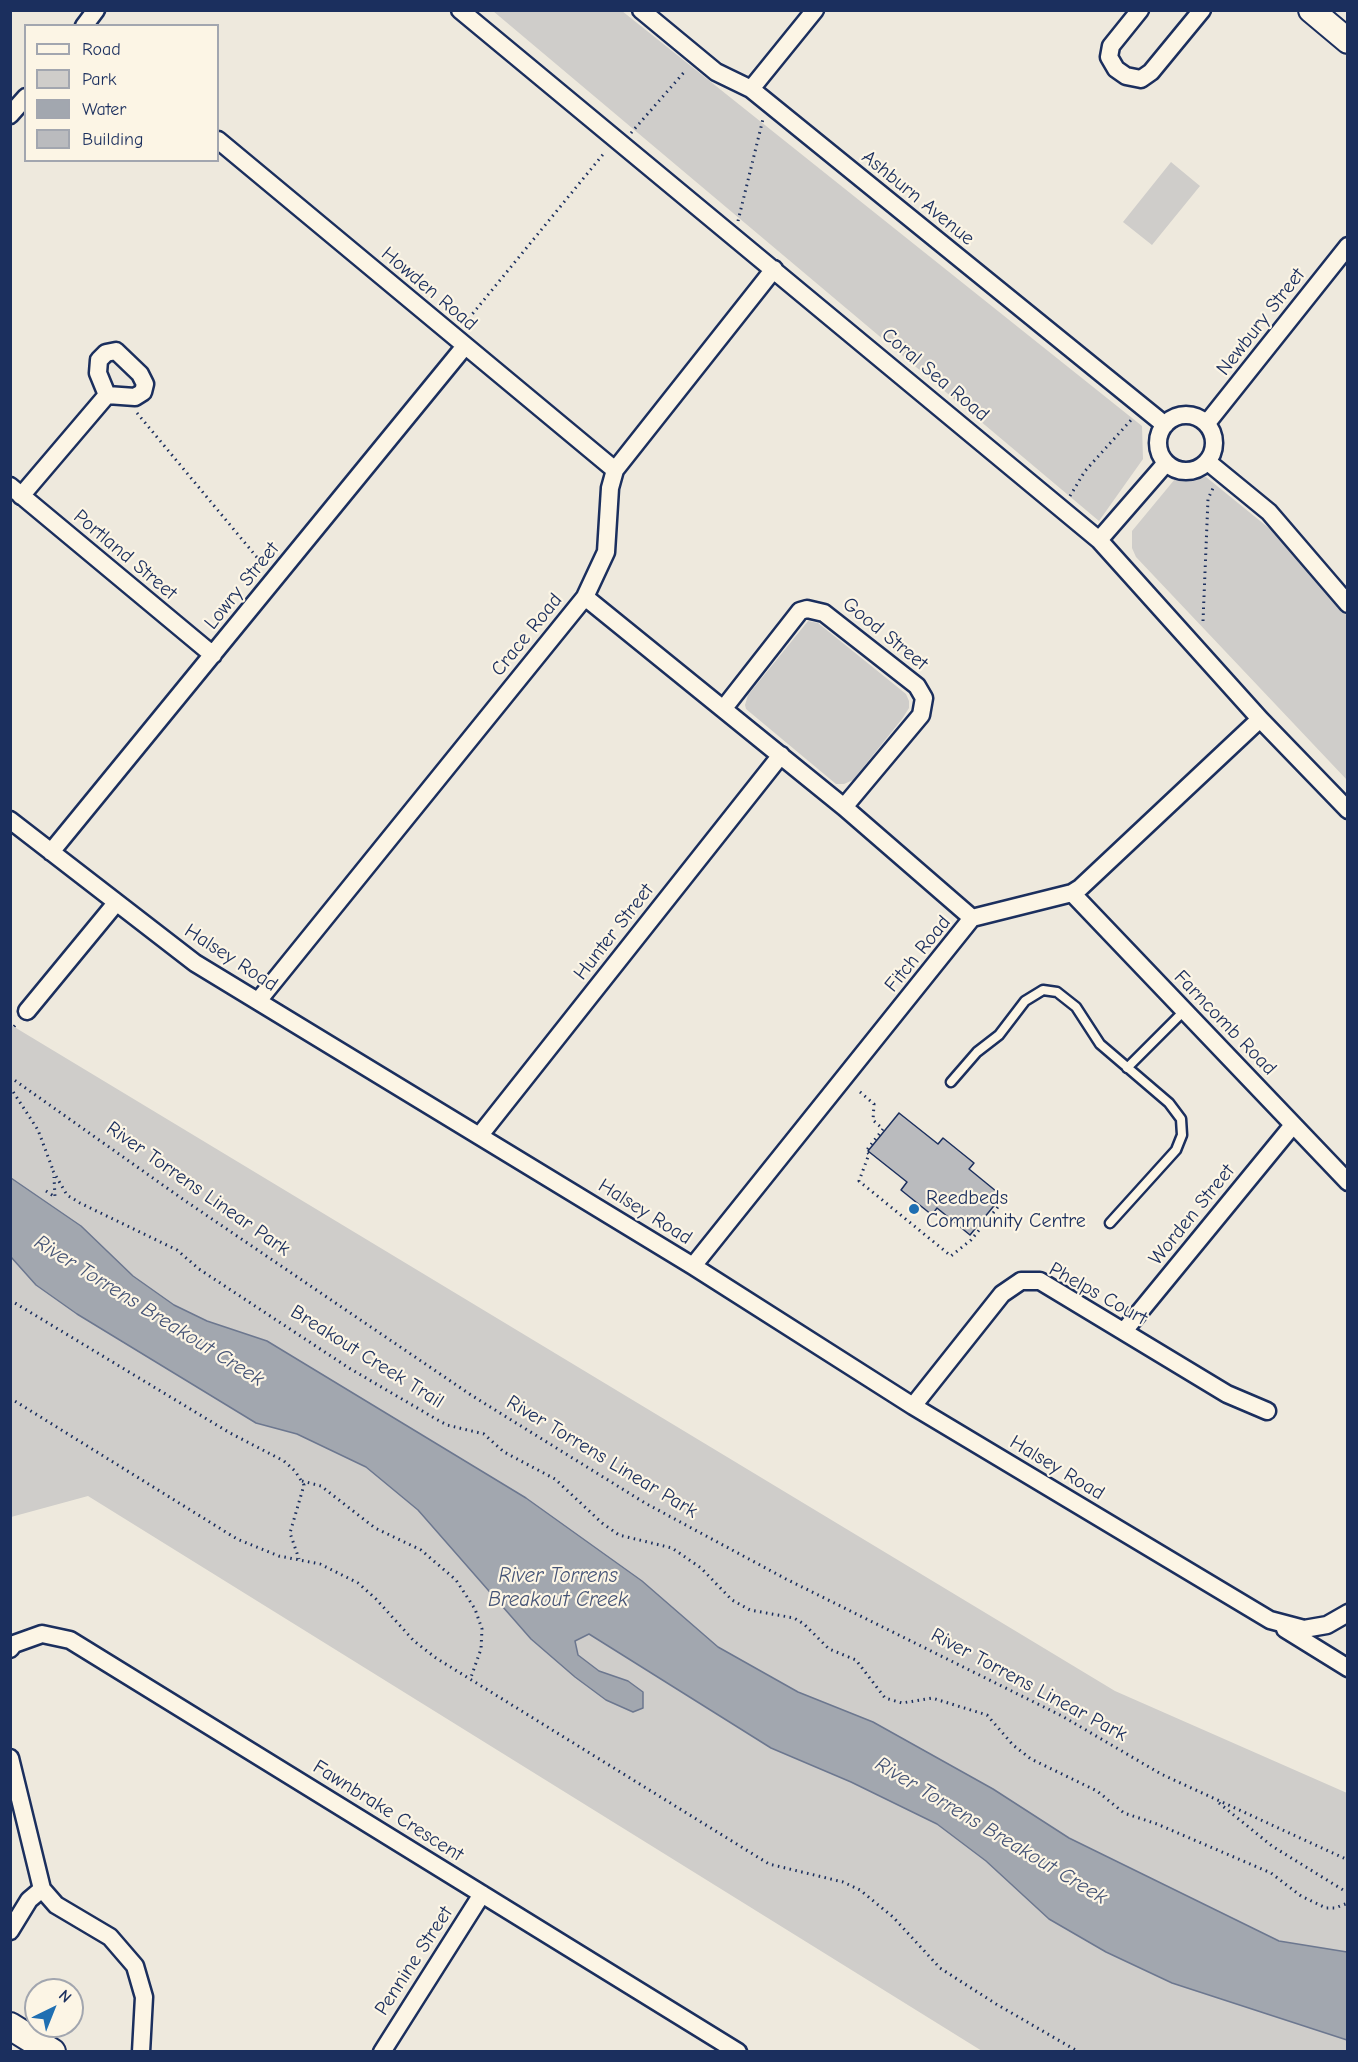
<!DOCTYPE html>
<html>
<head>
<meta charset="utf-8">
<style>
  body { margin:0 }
  #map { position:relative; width:1358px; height:2062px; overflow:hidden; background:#eee9dd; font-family:"Comic Neue",sans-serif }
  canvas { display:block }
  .frame { position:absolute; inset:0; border:12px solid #1b2f5e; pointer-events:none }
  .legend { position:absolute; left:24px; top:24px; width:195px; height:138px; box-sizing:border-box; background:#fcf5e5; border:2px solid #a2a6af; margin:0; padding:8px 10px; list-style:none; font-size:18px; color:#1b2f5e }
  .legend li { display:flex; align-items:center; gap:12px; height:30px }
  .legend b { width:30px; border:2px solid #a2a6af }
  .north { position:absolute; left:24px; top:1978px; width:60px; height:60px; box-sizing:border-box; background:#fcf5e5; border:2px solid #a2a6af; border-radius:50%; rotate:43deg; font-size:16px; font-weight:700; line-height:24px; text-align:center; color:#1b2f5e }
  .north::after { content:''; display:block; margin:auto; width:21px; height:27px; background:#1f6fb2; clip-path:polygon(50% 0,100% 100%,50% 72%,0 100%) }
</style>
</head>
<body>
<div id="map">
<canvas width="1358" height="2062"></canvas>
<div class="frame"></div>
<ul class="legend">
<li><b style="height:8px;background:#fcf5e5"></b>Road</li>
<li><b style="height:16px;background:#cfcdca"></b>Park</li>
<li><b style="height:16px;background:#a2a7af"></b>Water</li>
<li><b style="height:16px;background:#babbbe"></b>Building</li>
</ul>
<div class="north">N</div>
</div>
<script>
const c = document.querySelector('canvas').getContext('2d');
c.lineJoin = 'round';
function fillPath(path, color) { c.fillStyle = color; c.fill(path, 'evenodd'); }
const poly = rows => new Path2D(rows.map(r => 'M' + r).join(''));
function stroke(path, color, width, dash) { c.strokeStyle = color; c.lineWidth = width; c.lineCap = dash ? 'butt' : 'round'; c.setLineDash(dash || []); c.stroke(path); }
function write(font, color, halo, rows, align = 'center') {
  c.font = font + ' "Comic Neue",sans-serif'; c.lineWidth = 4.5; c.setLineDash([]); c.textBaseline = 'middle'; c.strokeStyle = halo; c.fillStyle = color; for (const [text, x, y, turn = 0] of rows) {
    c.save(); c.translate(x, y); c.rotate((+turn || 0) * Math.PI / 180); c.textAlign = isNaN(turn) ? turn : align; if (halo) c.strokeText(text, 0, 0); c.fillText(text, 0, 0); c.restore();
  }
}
const green = poly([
  [493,11,622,11,1142,426,1143,459,1099,521],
  [1171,162,1200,186,1152,245,1123,222],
  [1185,475,1206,477,1286,542,1347,616,1347,780,1136,557,1132,548,1132,531,1175,479],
  [808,621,818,623,906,694,909,701,909,708,902,719,853,780,844,784,836,784,746,709,745,705,748,695],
  [11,1025,1115,1691,1347,1793,1347,2051,982,2051,88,1496,11,1517]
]);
const water = poly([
  [11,1178,81,1226,133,1276,174,1305,207,1321,267,1341,526,1498,642,1581,718,1647,798,1692,873,1722,993,1789,1069,1838,1279,1941,1347,1952,1347,2040,1172,1983,1106,1952,1049,1919,986,1861,937,1824,851,1782,771,1748,589,1634,575,1641,578,1655,599,1671,628,1681,643,1692,643,1708,633,1712,606,1700,575,1677,531,1639,418,1510,366,1467,297,1434,256,1423,77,1314,36,1285,11,1257,11,1178]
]);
const building = poly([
  [899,1113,938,1144,943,1138,974,1163,969,1169,1002,1196,970,1235,937,1208,932,1215,901,1190,907,1182,868,1151,899,1113]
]);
const path = poly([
  [631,133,686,70],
  [738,221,763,119],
  [465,323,605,152],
  [137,413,265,567],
  [1070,496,1085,471,1132,419],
  [1203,621,1208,499,1214,486],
  [10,1031,18,1022],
  [10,1077,184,1200,471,1395,645,1503,786,1579,1062,1716,1161,1774,1348,1860],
  [10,1087,38,1130,53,1170],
  [860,1092,874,1104,873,1120,883,1129,866,1151,869,1154,859,1181,951,1256,971,1240,1002,1202],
  [53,1171,67,1195,80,1203,177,1250,199,1269,349,1368,436,1419,447,1425,484,1434,504,1452,555,1479,602,1523,619,1535,672,1548,701,1568,732,1600,750,1610,794,1618,804,1624,829,1649,856,1660,885,1698,902,1703,932,1698,987,1715,1013,1745,1031,1759,1097,1791,1124,1813,1157,1824,1271,1873,1301,1896,1326,1908,1335,1908,1348,1903],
  [46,1191,55,1197,54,1177],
  [10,1300,230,1433,284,1461,295,1471,304,1485,290,1533,299,1559],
  [10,1398,237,1539,279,1556,320,1564,358,1583,376,1599,414,1641,436,1658,769,1864,843,1882,860,1890,893,1917,940,1968,996,2004,1079,2052],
  [302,1481,321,1486,375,1528,421,1550,456,1580,475,1609,482,1629,481,1649,470,1680],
  [1219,1803,1272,1846,1348,1893]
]);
const lane = poly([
  [1127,1068,1184,1011],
  [951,1082,977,1052,999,1035,1025,1001,1043,990,1057,992,1076,1007,1100,1044,1169,1103,1181,1119,1182,1135,1176,1150,1110,1223]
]);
const street = poly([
  [460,10,1099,540,1260,719,1348,810],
  [641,10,716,72,751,89,1165,425],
  [1140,10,1111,46,1109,57,1116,69,1126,76,1141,79,1151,72,1202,10],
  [84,26,96,10],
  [751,89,815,10],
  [10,115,26,97],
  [218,140,615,470],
  '1158 443a28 28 0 1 1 56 0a28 28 0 1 1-56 0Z',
  [1207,423,1348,246],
  [1208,462,1269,512,1348,604],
  [10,486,213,655],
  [21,496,107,395,135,397,143,392,145,384,140,374,116,351,106,353,99,360,98,373,107,395],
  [1099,540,1166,463],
  [585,597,844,807,972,918],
  [724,708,800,611,807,609,824,613,917,686,924,698,921,715,844,807],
  [10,820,195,963,693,1266,913,1406,1270,1620,1304,1629,1327,1625,1348,1613],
  [51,852,465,346],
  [1072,893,1348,1182],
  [258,1001,585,597,606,552,610,488,615,470,774,269],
  [27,1011,116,903],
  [480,1135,781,755],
  [693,1266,972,918,1072,893,1080,888,1260,719],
  [1124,1331,1293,1125],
  [913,1406,1002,1294,1021,1281,1040,1281,1227,1394,1267,1411],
  [1285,1629,1348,1668],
  [10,1649,14,1644,42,1634,70,1640,738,2052],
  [10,1758,42,1889,56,1905,110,1937,135,1966,144,1997,141,2052],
  [10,1931,29,1900,42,1889],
  [382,2052,482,1894]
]);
const secondary = poly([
  [1311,10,1348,41]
]);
const primary = poly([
  [10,2026,52,2052]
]);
const markers = [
  [914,1209,6,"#1f6fb2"]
];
const streetNames = [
  ["Ashburn Avenue",918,198,39],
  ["Howden Road",429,289,40],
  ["Newbury Street",1261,322,-52],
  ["Coral Sea Road",935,375,40],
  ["Portland Street",125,555,40],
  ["Lowry Street",242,586,-51],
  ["Good Street",885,634,39],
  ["Crace Road",527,635,-51],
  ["Hunter Street",614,932,-52],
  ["Fitch Road",918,954,-51],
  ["Halsey Road",231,958,33],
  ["Farncomb Road",1225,1023,46],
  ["River Torrens Linear Park",198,1189,35],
  ["Halsey Road",645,1212,32],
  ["Worden Street",1192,1215,-51],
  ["Phelps Court",1098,1294,29],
  ["Breakout Creek Trail",367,1357,32],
  ["River Torrens Linear Park",602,1457,31],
  ["Halsey Road",1057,1468,31],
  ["River Torrens Linear Park",1029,1685,28],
  ["Fawnbrake Crescent",388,1811,32],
  ["Pennine Street",414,1961,-57]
];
const poiNames = [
  ["Reedbeds",926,1198],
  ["Community Centre",926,1221]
];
const waterNames = [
  ["River Torrens Breakout Creek",149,1311,32],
  ["River Torrens",558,1576],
  ["Breakout Creek",558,1600],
  ["River Torrens Breakout Creek",991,1831,31]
];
fillPath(green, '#cfcdca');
fillPath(water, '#a2a7af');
stroke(water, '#6c778f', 1.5);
fillPath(building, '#babbbe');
stroke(building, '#1b2f5e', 1.5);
stroke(lane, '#1b2f5e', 13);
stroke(street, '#1b2f5e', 21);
stroke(secondary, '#1b2f5e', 28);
stroke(primary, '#1b2f5e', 30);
stroke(path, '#1b2f5e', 3, [1.5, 4.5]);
stroke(lane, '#fcf5e5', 8);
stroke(street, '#fcf5e5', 16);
stroke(secondary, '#fcf5e5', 24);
stroke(primary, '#fcf5e5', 26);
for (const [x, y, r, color] of markers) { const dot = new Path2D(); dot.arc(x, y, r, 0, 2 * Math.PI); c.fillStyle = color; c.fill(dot); stroke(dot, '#fcf5e5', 2); }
write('20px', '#1b2f5e', '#fcf5e5', streetNames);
write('20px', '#1b2f5e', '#fcf5e5', poiNames, 'left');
write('italic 21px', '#445376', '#fcf5e5', waterNames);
</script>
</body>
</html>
